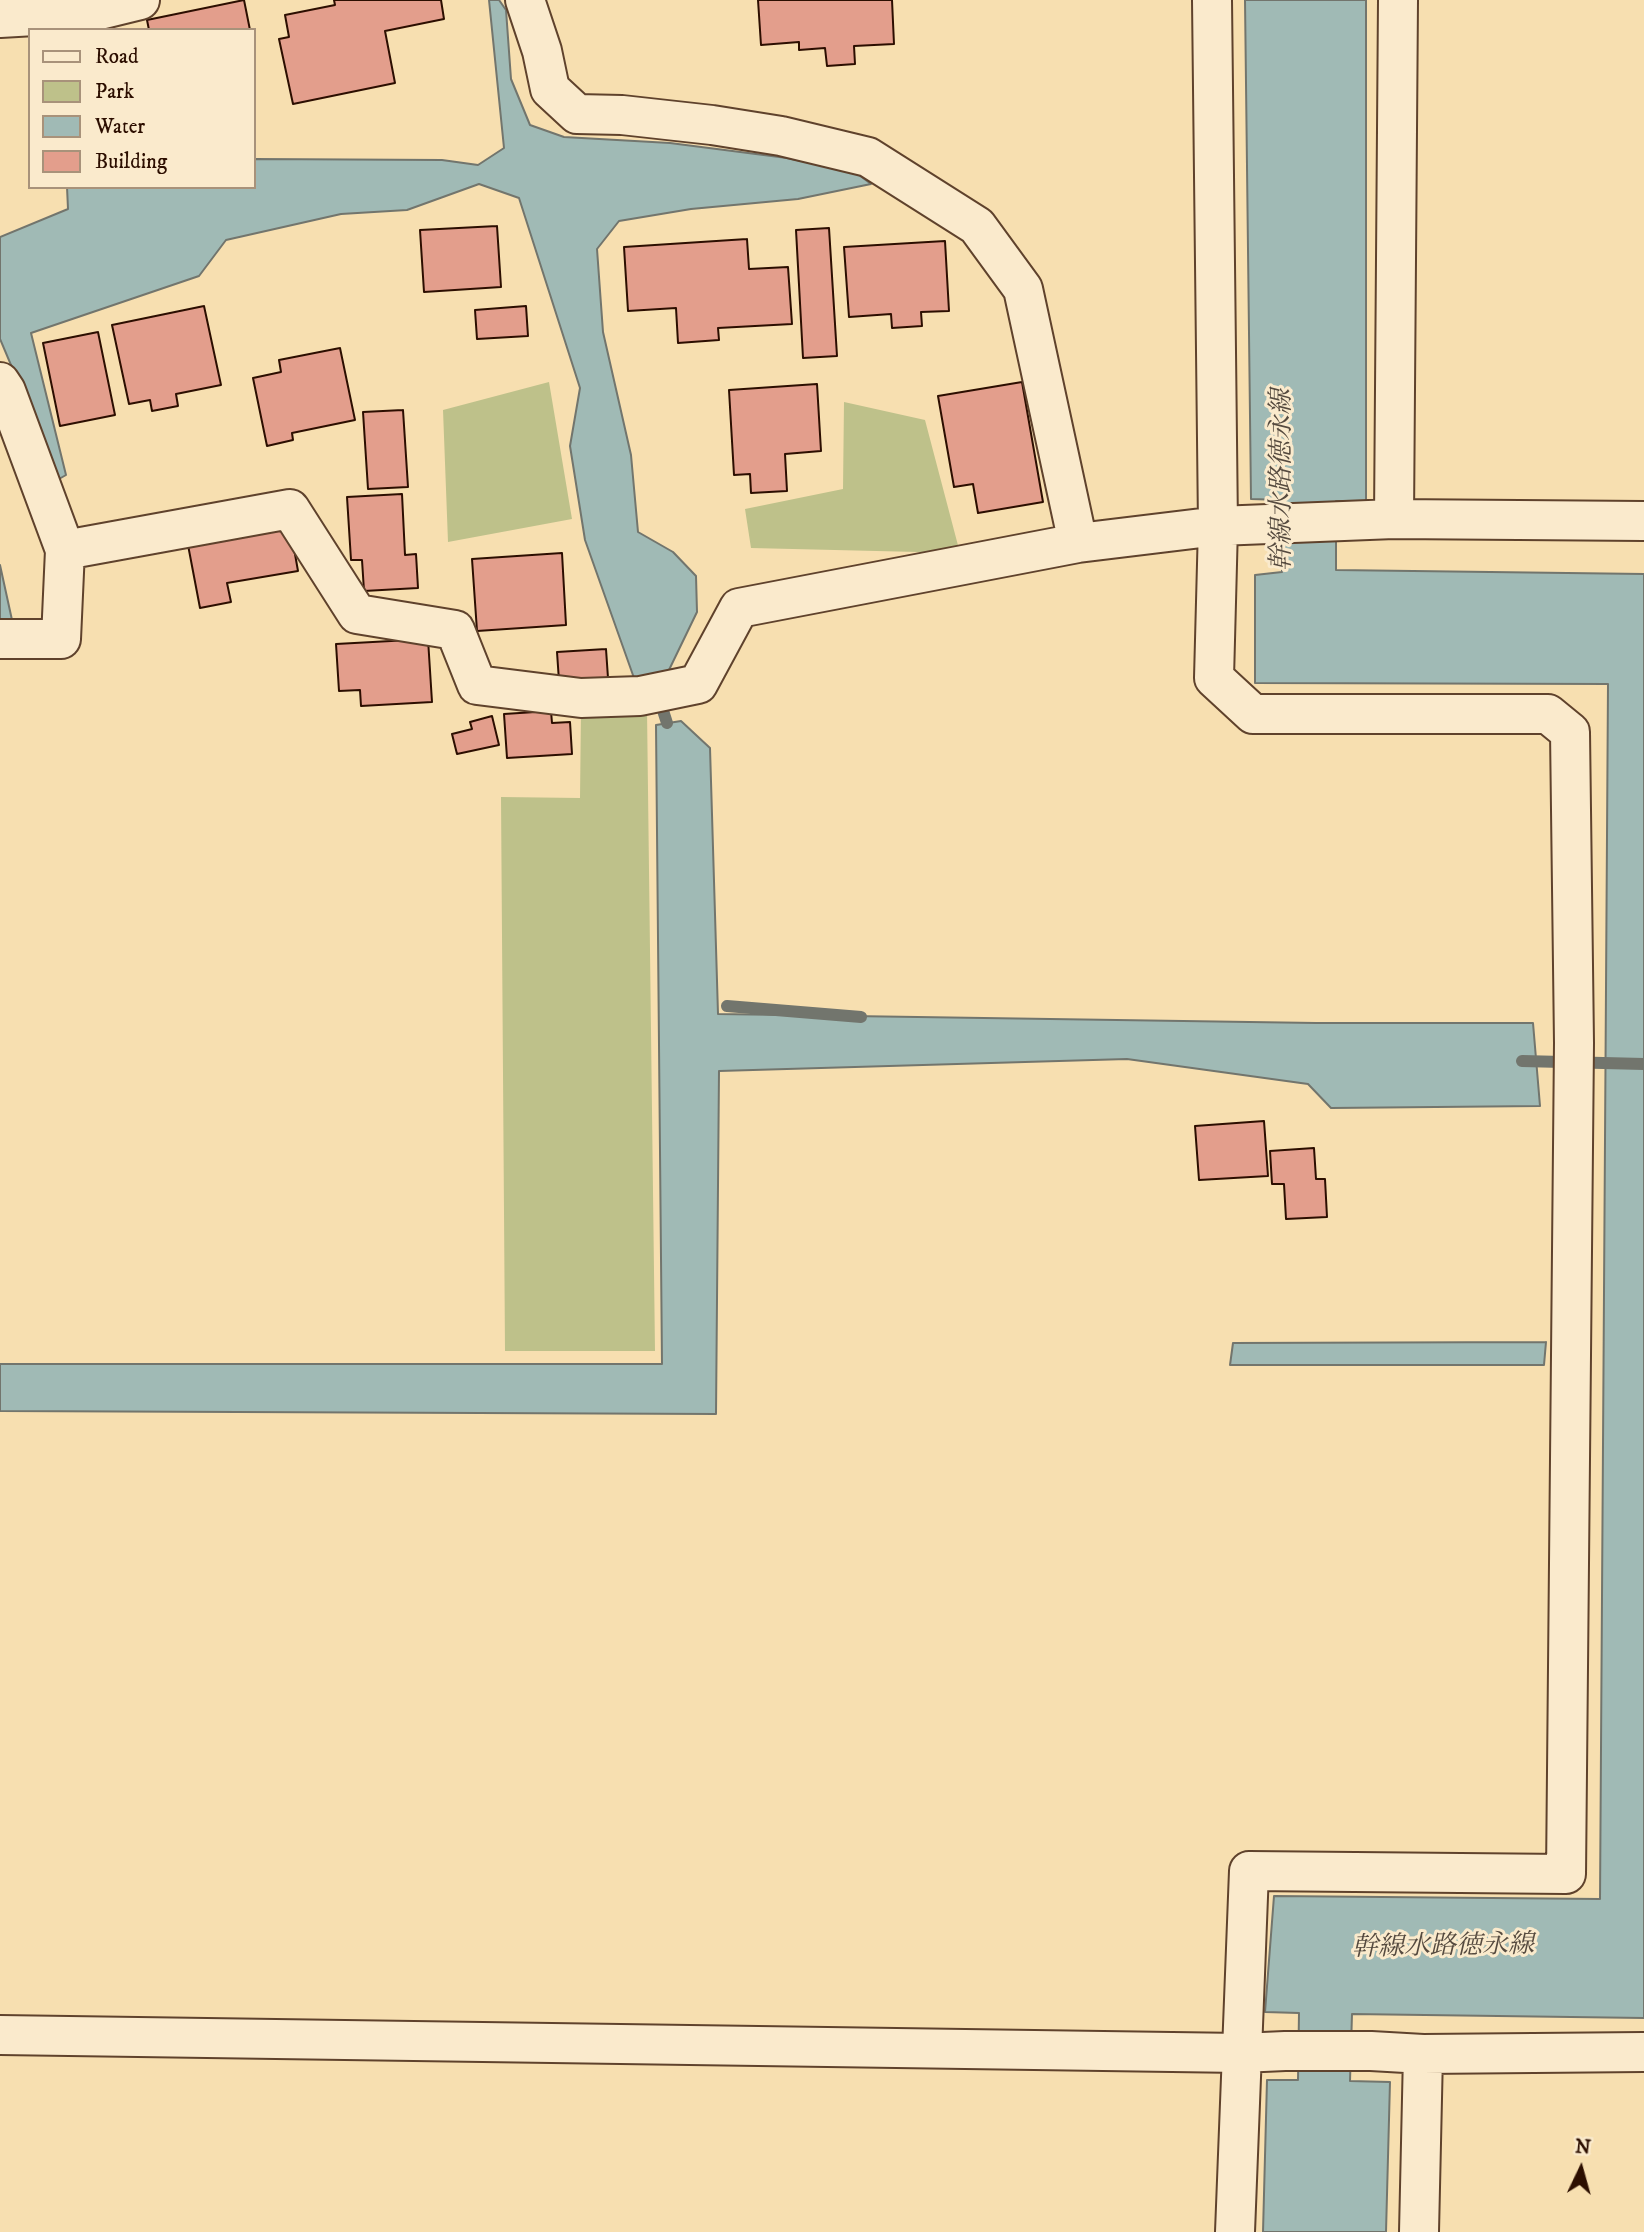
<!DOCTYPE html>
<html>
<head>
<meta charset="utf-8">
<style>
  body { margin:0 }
  #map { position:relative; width:1644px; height:2232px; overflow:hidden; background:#f7dfb0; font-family:"IM FELL DW Pica",serif }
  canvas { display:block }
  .legend { position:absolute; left:28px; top:28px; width:228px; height:161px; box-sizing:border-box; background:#faeacc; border:2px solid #a8927a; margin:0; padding:9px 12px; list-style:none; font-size:21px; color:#2c0e00 }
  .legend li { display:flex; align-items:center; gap:14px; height:35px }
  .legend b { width:35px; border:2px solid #a8927a }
  .north { position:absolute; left:1546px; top:2134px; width:70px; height:70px; -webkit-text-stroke:5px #faeacc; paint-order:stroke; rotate:5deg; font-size:19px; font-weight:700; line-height:28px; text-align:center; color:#2c0e00 }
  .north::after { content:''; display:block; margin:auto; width:24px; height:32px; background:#2c0e00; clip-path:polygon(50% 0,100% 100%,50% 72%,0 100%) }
</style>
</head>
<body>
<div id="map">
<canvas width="1644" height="2232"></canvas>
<ul class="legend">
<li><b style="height:9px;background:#faeacc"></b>Road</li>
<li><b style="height:19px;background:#bec18a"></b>Park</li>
<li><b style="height:19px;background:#a0bab5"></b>Water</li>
<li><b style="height:19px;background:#e39e8c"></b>Building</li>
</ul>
<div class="north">N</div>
</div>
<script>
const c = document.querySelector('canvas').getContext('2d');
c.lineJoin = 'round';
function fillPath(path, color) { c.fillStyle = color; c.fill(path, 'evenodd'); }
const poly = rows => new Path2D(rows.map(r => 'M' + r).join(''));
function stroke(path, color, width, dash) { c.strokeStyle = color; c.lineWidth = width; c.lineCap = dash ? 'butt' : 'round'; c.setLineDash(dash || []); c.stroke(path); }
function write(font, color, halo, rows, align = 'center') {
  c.font = font + ' "IM FELL DW Pica","Noto Serif JP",serif'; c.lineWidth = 6; c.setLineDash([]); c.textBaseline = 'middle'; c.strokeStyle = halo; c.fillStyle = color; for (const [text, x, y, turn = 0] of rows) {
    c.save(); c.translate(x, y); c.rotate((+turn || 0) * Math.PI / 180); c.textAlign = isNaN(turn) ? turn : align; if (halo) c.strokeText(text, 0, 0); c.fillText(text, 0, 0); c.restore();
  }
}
const green = poly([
  [549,382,572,519,448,542,443,410],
  [844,402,925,420,960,553,751,548,745,509,843,489],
  [581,710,647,710,655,1351,505,1351,501,797,580,798]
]);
const water = poly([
  [489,0,499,0,506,10,511,79,530,125,564,137,670,143,787,158,855,172,871,184,798,199,691,209,619,221,597,249,603,332,631,455,638,532,673,552,696,576,697,612,668,672,634,678,585,540,570,446,580,388,519,198,479,184,407,210,341,214,226,240,199,276,31,333,66,475,59,479,0,339,0,237,68,209,67,187,254,187,254,159,442,160,478,165,504,148,489,0],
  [1245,0,1366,0,1366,501,1336,501,1336,570,1644,574,1644,2018,1352,2014,1350,2081,1390,2082,1386,2232,1263,2232,1267,2080,1298,2080,1299,2013,1265,2012,1274,1896,1600,1899,1608,684,1255,683,1255,575,1282,572,1282,500,1251,499,1245,0],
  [0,565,12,620,0,620,0,565],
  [681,721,710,748,718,1014,1316,1023,1533,1023,1540,1106,1331,1108,1308,1084,1127,1059,719,1071,716,1414,0,1411,0,1364,662,1364,656,725,681,721],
  [1546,1342,1544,1365,1230,1365,1233,1343,1546,1342]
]);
const stream = poly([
  [658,695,667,723],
  [727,1006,861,1017],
  [1522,1061,1644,1064]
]);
const building = poly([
  [244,0,250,30,149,30,147,20,244,0],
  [334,0,441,0,444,19,385,31,395,83,293,104,279,39,289,37,285,15,335,5,334,0],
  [758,0,892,0,894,44,854,46,855,64,827,66,825,48,799,50,799,42,761,45,758,0],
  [497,226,501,287,424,292,420,230,497,226],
  [829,228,837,356,803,358,796,230,829,228],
  [747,239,749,269,788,267,792,324,718,328,719,340,678,343,676,308,628,311,624,247,747,239],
  [945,241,949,311,921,312,922,326,892,328,891,314,849,317,844,247,945,241],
  [204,306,221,385,176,394,178,406,152,411,150,400,129,404,112,325,204,306],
  [526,306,528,336,477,339,475,310,526,306],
  [98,332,115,415,60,426,43,343,98,332],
  [340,348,355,420,292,433,293,440,267,446,253,378,281,372,279,360,340,348],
  [1022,382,1043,502,978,513,973,484,954,487,938,396,1022,382],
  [817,384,821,451,785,454,787,491,751,493,750,474,734,475,729,390,817,384],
  [403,410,408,487,368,489,363,412,403,410],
  [402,494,405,555,416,554,418,588,364,591,362,560,351,560,347,497,402,494],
  [290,526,298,571,227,583,231,602,200,608,188,545,290,526],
  [562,553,566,625,477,631,472,559,562,553],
  [428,639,432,702,361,706,360,690,339,691,336,644,428,639],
  [606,649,608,678,559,681,557,652,606,649],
  [551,711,552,723,570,722,572,754,507,758,504,714,551,711],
  [492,716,499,745,457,754,452,734,472,729,470,722,492,716],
  [1264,1121,1268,1176,1199,1180,1195,1126,1264,1121],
  [1314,1148,1316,1179,1325,1179,1327,1217,1286,1219,1284,1184,1272,1184,1270,1151,1314,1148]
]);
const street = poly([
  [525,0,542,51,550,89,577,114,622,115,712,125,781,136,868,157,977,226,1023,289,1078,543],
  [1212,0,1218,526,1214,678,1253,714,1548,714,1570,732,1574,1043,1566,1874,1249,1871,1235,2232],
  [0,18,87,13,140,0],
  [0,382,6,391,65,550,61,639,0,639],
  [1394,519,1398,0],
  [65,550,290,509,357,614,455,630,477,685,581,698,640,696,698,684,739,608,1078,543,1218,526,1394,519,1644,521],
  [0,2035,1241,2053,1285,2051,1371,2051,1423,2054,1644,2052],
  [1419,2232,1423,2054]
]);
const waterNames = [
  ["幹線水路徳永線",1284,480,-90],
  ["幹線水路徳永線",1443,1948,-1]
];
fillPath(green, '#bec18a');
fillPath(water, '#a0bab5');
stroke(water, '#72756d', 2);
stroke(stream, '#72756d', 12);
fillPath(building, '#e39e8c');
stroke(building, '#2c0e00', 2);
stroke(street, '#5f422c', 42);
stroke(street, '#faeacc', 38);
write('italic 26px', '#554a3f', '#faeacc', waterNames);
</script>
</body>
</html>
